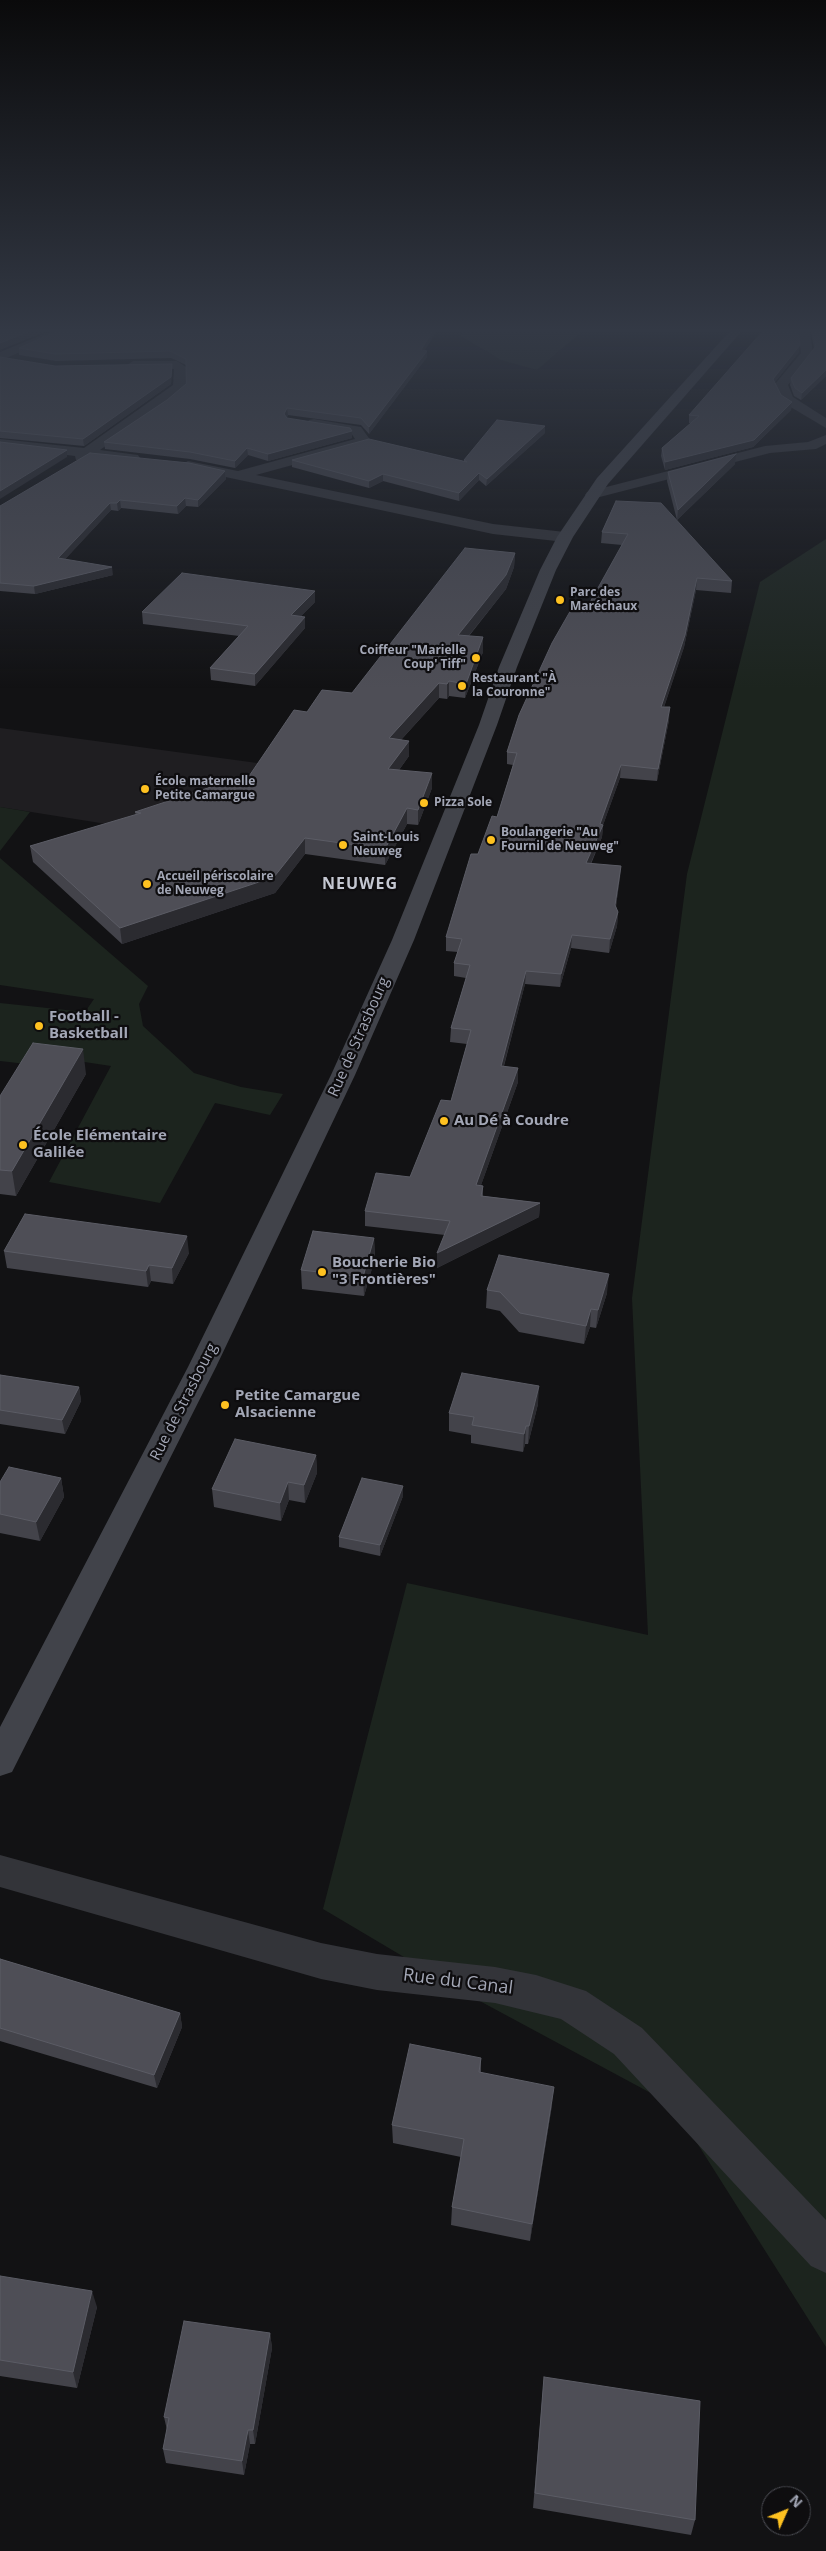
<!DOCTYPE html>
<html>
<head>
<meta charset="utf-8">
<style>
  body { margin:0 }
  #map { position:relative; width:826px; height:2551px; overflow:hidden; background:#121214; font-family:"Open Sans",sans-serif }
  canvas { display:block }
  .north { position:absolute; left:761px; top:2486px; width:50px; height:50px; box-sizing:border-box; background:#0e0d0f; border:1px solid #4a4b52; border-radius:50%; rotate:46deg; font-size:14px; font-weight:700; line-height:20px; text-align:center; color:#a3a7b6 }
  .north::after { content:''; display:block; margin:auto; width:18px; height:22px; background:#fec120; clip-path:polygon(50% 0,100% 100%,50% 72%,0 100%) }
</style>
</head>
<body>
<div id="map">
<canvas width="826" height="2551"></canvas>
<div class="north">N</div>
</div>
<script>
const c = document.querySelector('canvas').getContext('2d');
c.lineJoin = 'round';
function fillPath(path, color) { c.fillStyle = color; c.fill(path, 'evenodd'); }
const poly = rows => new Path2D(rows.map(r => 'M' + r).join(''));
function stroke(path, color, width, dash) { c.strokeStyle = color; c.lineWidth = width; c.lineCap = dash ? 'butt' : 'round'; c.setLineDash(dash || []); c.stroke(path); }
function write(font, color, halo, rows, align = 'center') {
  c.font = font + ' "Open Sans",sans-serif'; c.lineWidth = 4.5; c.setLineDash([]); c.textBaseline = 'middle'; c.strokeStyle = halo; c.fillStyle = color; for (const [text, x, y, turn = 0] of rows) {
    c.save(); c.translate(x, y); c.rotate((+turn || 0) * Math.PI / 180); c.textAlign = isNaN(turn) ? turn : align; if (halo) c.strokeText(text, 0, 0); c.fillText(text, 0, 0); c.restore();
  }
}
const built = poly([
  [0,728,294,768,257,848,0,807]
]);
const green = poly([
  [462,332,581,332,537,370,501,360,461,336],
  [826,539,826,2347,673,2105,463,1992,323,1909,407,1583,648,1635,632,1298,687,874,760,582],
  [0,807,30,812,0,851],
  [0,858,148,986,139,1004,143,1026,194,1073,241,1087,283,1094,270,1115,215,1103,160,1203,49,1182,111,1066,58,1058,53,1067,0,1061,0,1003,85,1012,94,999,0,985]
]);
const street = poly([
  [49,332,65,332,0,361,0,352,49,332],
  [798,332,810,332,813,353,788,385,793,397,826,418,826,428,782,402,774,385,801,353,798,332],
  [133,361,177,361,186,367,185,389,100,450,138,455,140,458,138,461,90,457,81,461,76,460,75,456,0,447,0,439,84,448,173,385,174,369,128,368,127,365,133,361],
  [314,419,361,427,371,441,369,444,256,475,493,524,565,532,573,537,565,542,493,534,188,469,181,465,188,461,238,471,355,439,351,433,309,426,307,423,309,420,314,419],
  [826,435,826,444,816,449,770,453,592,499,585,495,587,492,765,446,808,442,826,435],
  [0,1855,321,1943,377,1954,495,1967,536,1975,586,1991,642,2028,826,2220,826,2273,811,2266,614,2054,561,2019,495,2003,377,1990,321,1979,0,1887,0,1855]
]);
const secondary = poly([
  [729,332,741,332,608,484,573,537,556,570,517,667,497,725,414,940,355,1075,216,1367,12,1772,0,1776,0,1727,188,1367,331,1075,392,940,479,725,499,667,540,570,557,537,597,478,729,332]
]);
const wall = poly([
  [811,332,826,332,826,376,801,400,794,396,790,385,791,378,814,348],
  [19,348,425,350,427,351,427,357,369,434,361,425,288,415,287,417,287,418,352,431,352,438,268,461,248,455,235,468,190,459,105,449,104,442,167,400,186,384,186,365,171,358,56,361,19,355],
  [799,352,775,382,781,395,792,402,791,410,753,447,665,470,661,456,662,448,691,423,689,423,689,415],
  [0,357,55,366,172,364,171,384,84,446,0,438],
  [545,433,486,486,479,480,459,501,383,481,369,488,292,467,292,460,464,461,464,460],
  [735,464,677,520,667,481,668,472],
  [225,471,226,479,198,507,186,506,178,514,121,508,118,511,111,510,65,559,113,575,35,594,0,591,0,506],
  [616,501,732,581,731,593,696,590,684,647,664,707,669,720,657,781,620,778,603,825,602,837,591,864,621,866,616,907,618,912,617,926,609,953,571,948,560,987,525,984,504,1066,518,1082,481,1185,483,1186,483,1196,540,1203,539,1217,437,1268,445,1235,365,1226,365,1211,410,1177,451,1101,467,1044,450,1042,451,1028,466,978,454,976,454,963,458,952,446,951,446,937,478,854,497,817,513,765,507,764,507,752,577,608,589,604,622,545,601,543,602,532],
  [515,553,514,567,506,589,469,636,483,637,483,652,465,698,449,696,447,699,439,698,401,740,409,756,399,770,432,788,418,825,407,824,385,865,305,854,275,893,122,944,33,862,30,846,136,815,135,812,243,785,307,712,352,693],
  [315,591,315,602,301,616,305,628,255,686,211,680,210,668,239,636,143,624,142,612],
  [86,1074,16,1196,0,1194,0,1096],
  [374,1238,375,1258,364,1296,302,1289,301,1270],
  [4,1251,189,1253,173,1284,151,1281,148,1287,7,1268],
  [487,1290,607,1293,596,1328,590,1327,584,1344,519,1332,500,1311,486,1308],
  [0,1375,79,1387,81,1401,65,1434,0,1424],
  [538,1404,528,1444,525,1444,523,1452,471,1443,471,1435,449,1431,449,1413],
  [316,1455,317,1473,305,1503,289,1500,281,1521,214,1507,212,1489],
  [61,1478,64,1497,40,1541,0,1533,0,1482],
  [403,1496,380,1556,339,1547,339,1537],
  [0,1959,180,2013,182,2027,157,2088,0,2041],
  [481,2058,481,2072,552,2105,530,2241,451,2225,452,2207,461,2157,393,2143,392,2125],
  [0,2276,97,2307,77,2388,0,2376],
  [270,2333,272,2348,255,2444,250,2444,244,2475,166,2463,163,2449,167,2430,164,2417],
  [544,2377,695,2520,691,2535,533,2508]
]);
const shadedWall = poly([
  [28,332,45,332,0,350,0,343],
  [432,332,436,332,421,357,421,350],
  [800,345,799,352,772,386,773,379],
  [427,351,427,357,369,434,369,427],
  [172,364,171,384,84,446,83,439],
  [826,370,826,376,801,400,802,393],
  [792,402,791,410,753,447,665,470,665,462],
  [287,408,288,415,284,421,284,414],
  [545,426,545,433,486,486,487,479],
  [352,431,352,438,268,461,268,454],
  [247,448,248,455,235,468,235,461],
  [67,450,67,457,0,499,0,491],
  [736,454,735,464,677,520,678,510],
  [225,471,226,479,198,507,198,500],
  [479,473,479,480,459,501,459,493],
  [383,474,383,481,369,488,369,481],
  [185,498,186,506,178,514,177,506],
  [120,500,121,508,118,511,117,503],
  [110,503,111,510,59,566,58,558],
  [515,553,514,567,506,589,458,649,458,635],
  [112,567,113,575,35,594,34,586],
  [697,578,696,590,684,647,660,719,661,707],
  [315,591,315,602,291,626,291,615],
  [305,617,305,628,255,686,255,674],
  [483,637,483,652,465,698,466,684],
  [449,681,449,696,447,699,447,684],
  [439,683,439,698,389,753,389,738],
  [670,707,669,720,657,781,658,769],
  [409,741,409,756,388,785,388,769],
  [621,765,620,778,603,825,602,837,585,876,586,863],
  [432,773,432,788,418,825,418,810],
  [407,808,407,824,385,865,385,849],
  [305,838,305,854,275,893,122,944,120,928],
  [621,866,620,879,614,918,615,905],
  [618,912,617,926,609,953,610,939],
  [572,935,571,948,560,987,561,974],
  [526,971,525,984,500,1080,501,1066],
  [83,1049,86,1074,16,1196,12,1171],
  [518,1068,518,1082,476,1199,476,1185],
  [540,1203,539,1217,437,1268,437,1253],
  [187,1236,189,1253,173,1284,172,1268],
  [374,1238,375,1258,364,1296,363,1277],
  [149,1265,151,1281,148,1287,146,1271],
  [609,1274,607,1293,596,1328,598,1310],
  [591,1309,590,1327,584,1344,586,1326],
  [539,1386,538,1404,528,1444,529,1426],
  [79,1387,81,1401,65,1434,62,1420],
  [526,1426,525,1444,523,1452,524,1434],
  [316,1455,317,1473,305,1503,304,1485],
  [61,1478,64,1497,40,1541,36,1522],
  [288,1482,289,1500,281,1521,280,1503],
  [403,1486,403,1496,380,1556,380,1545],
  [180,2013,182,2027,157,2088,154,2075],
  [554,2087,552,2105,530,2241,532,2224],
  [92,2291,97,2307,77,2388,73,2372],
  [270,2333,272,2348,255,2444,253,2430],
  [248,2430,250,2444,244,2475,242,2461]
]);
const building = poly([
  [0,332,28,332,0,343,0,332],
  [55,332,432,332,421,350,427,351,369,427,361,418,287,408,284,414,287,418,350,428,352,431,268,454,247,448,235,461,190,452,104,442,167,400,186,384,186,359,170,351,55,354,19,348,55,332],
  [762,332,798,332,800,345,773,379,781,395,792,402,754,440,665,462,662,448,699,416,689,415,762,332],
  [813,332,826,332,826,370,802,393,795,388,791,378,816,346,813,332],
  [0,357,55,366,172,364,171,377,83,439,0,431,0,357],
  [497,420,545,426,487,479,479,473,459,493,383,474,369,481,292,460,369,439,467,462,464,460,497,420],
  [0,442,67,450,0,491,0,442],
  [90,453,189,463,225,471,198,500,185,498,177,506,120,500,117,503,110,503,58,558,112,567,34,586,0,583,0,506,90,453],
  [736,454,678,510,668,472,736,454],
  [616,501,661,503,732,581,697,578,685,635,661,707,670,707,658,769,621,765,600,824,603,825,586,863,621,866,615,905,618,912,610,939,572,935,561,974,526,971,501,1066,518,1068,476,1185,483,1186,481,1196,540,1203,437,1253,450,1221,365,1211,376,1173,410,1177,441,1100,451,1101,471,1030,451,1028,470,965,454,963,462,939,446,937,471,854,478,854,492,816,497,817,517,753,507,752,519,715,552,643,572,608,577,608,580,603,589,604,628,534,602,532,616,501],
  [465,548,515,553,506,575,458,635,483,637,466,684,449,681,447,684,439,683,389,738,409,741,388,769,432,773,418,810,407,808,385,849,305,838,274,877,120,928,30,846,141,813,135,812,226,782,243,785,294,710,307,712,322,690,352,693,465,548],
  [182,573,315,591,291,615,305,617,255,674,210,668,248,626,142,612,182,573],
  [33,1043,83,1049,12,1171,0,1170,0,1096,33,1043],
  [25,1214,187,1236,172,1268,149,1265,146,1271,4,1251,25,1214],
  [313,1231,374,1238,363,1277,301,1270,313,1231],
  [499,1255,609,1274,598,1310,591,1309,586,1326,520,1313,500,1292,487,1290,499,1255],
  [462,1373,539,1386,529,1426,526,1426,524,1434,472,1425,474,1417,449,1413,462,1373],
  [0,1375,79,1387,62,1420,0,1410,0,1375],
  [235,1439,316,1455,304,1485,288,1482,280,1503,212,1489,235,1439],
  [9,1467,61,1478,36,1522,0,1514,0,1482,9,1467],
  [362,1478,403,1486,380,1545,339,1537,362,1478],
  [0,1959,180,2013,154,2075,0,2028,0,1959],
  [410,2044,481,2058,479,2072,554,2087,532,2224,452,2207,464,2139,392,2125,410,2044],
  [0,2276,92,2291,73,2372,0,2360,0,2276],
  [184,2321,270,2333,253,2430,248,2430,242,2461,163,2449,169,2418,164,2417,184,2321],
  [544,2377,700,2401,695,2520,535,2493,544,2377]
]);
const markers = [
  [560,600,5,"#fec120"],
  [476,658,5,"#fec120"],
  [462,686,5,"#fec120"],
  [145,789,5,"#fec120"],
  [424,803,5,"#fec120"],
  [491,840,5,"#fec120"],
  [343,845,5,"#fec120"],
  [147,884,5,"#fec120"],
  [39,1026,5,"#fec120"],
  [444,1121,5,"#fec120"],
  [23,1145,5,"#fec120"],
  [322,1272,5,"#fec120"],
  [225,1405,5,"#fec120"]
];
const farPoinames = [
  ["Parc des",570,593],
  ["Maréchaux",570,607],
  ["Coiffeur \"Marielle",466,651,"right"],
  ["Coup' Tiff\"",466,665,"right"],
  ["Restaurant \"À",472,679],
  ["la Couronne\"",472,693],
  ["École maternelle",155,782],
  ["Petite Camargue",155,796],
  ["Pizza Sole",434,803],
  ["Boulangerie \"Au",501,833],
  ["Fournil de Neuweg\"",501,847],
  ["Saint-Louis",353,838],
  ["Neuweg",353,852],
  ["Accueil périscolaire",157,877],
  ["de Neuweg",157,891]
];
const poiNames = [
  ["Football -",49,1017],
  ["Basketball",49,1034],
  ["Au Dé à Coudre",454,1121],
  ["École Elémentaire",33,1136],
  ["Galilée",33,1153],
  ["Boucherie Bio",332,1263],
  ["\"3 Frontières\"",332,1280],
  ["Petite Camargue",235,1396],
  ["Alsacienne",235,1413]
];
const streetNames = [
  ["Rue de Strasbourg",359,1037,-66],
  ["Rue de Strasbourg",184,1402,-63]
];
const farDistrictnames = [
  ["NEUWEG",360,884]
];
const nearStreetnames = [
  ["Rue du Canal",458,1982,7]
];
fillPath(built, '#1f1e21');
fillPath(green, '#1c241e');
fillPath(street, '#333439');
fillPath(secondary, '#41434a');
fillPath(wall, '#43434a');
fillPath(shadedWall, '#2b2b30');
fillPath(building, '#4e4e56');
stroke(building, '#5b5c65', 1);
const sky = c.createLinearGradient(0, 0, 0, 689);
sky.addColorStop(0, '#0a0a0b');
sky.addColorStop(0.48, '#333945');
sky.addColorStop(1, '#33394500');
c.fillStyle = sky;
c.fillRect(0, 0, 826, 689);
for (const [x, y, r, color] of markers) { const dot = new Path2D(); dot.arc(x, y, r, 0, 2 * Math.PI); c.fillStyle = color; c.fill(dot); stroke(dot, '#0e0d0f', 2); }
write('bold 12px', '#a3a7b6', '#0e0d0f', farPoinames, 'left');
write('bold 15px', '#a3a7b6', '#0e0d0f', poiNames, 'left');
write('15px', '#a3a7b6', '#0e0d0f', streetNames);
c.letterSpacing = '1px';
write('bold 16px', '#c4c7d1', '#0e0d0f', farDistrictnames);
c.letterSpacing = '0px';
write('18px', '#a3a7b6', '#0e0d0f', nearStreetnames);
</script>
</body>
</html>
